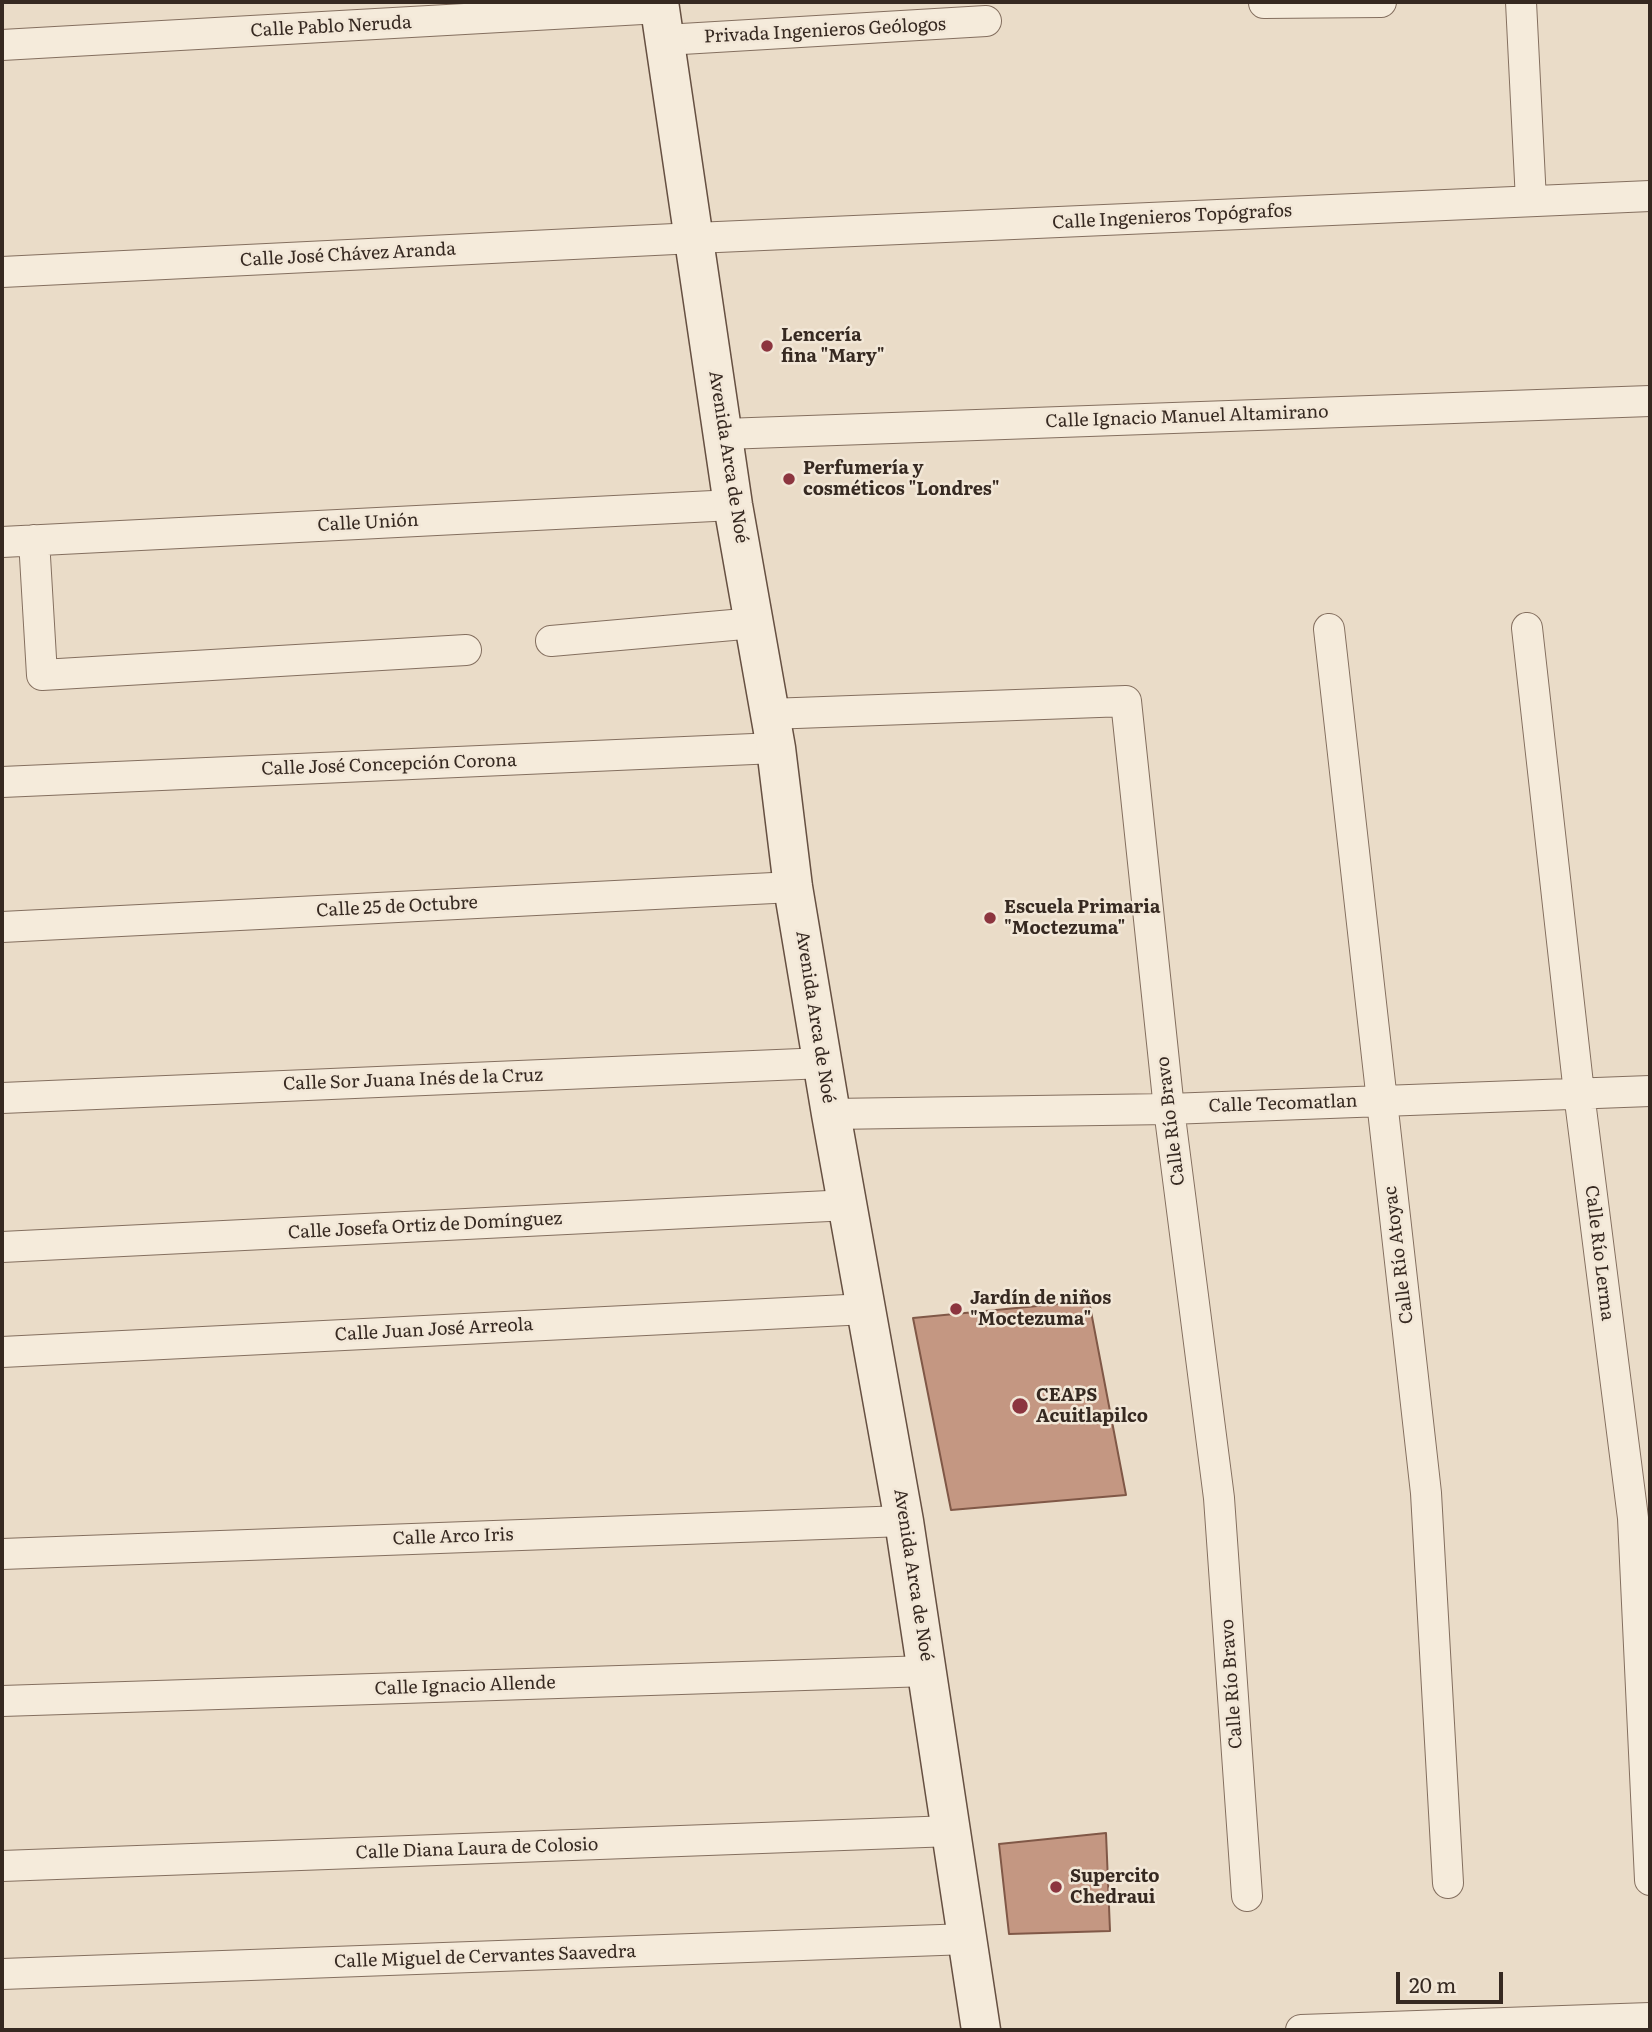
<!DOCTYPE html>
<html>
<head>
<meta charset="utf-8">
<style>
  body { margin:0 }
  #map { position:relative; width:1652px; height:2032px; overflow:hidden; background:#eadcc8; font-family:Literata,serif }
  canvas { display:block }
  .frame { position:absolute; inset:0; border:4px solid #362921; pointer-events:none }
  .scale { position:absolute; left:1396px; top:1972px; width:107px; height:32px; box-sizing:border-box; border:4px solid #362921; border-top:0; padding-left:9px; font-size:21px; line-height:24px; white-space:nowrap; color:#362921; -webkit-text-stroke:5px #f2e7d7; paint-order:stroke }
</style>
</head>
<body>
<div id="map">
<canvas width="1652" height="2032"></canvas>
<div class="frame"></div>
<div class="scale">20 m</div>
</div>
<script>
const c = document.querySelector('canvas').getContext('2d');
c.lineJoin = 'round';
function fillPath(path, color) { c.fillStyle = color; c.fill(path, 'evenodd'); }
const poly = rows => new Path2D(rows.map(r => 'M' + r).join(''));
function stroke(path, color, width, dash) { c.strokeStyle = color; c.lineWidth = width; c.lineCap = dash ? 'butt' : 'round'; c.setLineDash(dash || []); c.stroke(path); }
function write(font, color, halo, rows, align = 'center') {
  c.font = font + ' Literata,serif'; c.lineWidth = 5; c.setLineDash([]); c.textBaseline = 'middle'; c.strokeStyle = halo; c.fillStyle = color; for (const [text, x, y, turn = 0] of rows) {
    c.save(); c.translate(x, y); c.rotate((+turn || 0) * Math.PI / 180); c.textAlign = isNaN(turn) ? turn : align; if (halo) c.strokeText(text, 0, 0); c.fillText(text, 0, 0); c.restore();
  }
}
const building = poly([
  [1089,1301,1126,1495,951,1510,913,1318,1089,1301],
  [1106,1833,1110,1931,1009,1934,999,1844,1106,1833]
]);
const street = poly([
  [1521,2,1531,201],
  [1264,3,1381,2],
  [665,40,986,21],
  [2,45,660,8],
  [2,272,695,238,1650,196],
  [724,434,1650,401],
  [34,540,42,675,466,650],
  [2,542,733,505],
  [1527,628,1579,1093,1633,1518,1650,1880],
  [1329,629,1426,1493,1448,1883],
  [551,641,755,623],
  [769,714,1126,701,1169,1109,1219,1498,1247,1896],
  [2,782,776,748],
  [2,927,793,887],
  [2,1098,824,1063],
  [831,1114,1169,1109,1650,1091],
  [2,1247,849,1205],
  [2,1352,867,1309],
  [2,1554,904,1521],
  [2,1701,928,1671],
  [2,1866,952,1831],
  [2,1974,968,1939],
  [1301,2030,1650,2018]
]);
const secondary = poly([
  [659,2,733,505,776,748,793,887,831,1114,904,1521,981,2030]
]);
const markers = [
  [767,346,7,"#8c353f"],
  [789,479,7,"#8c353f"],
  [990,918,7,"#8c353f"],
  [956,1309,7,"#8c353f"],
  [1020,1406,9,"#8c353f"],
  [1056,1887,7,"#8c353f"]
];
const streetNames = [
  ["Calle Pablo Neruda",331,27,-3],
  ["Privada Ingenieros Geólogos",825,31,-3],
  ["Calle Ingenieros Topógrafos",1172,217,-3],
  ["Calle José Chávez Aranda",348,255,-3],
  ["Calle Ignacio Manuel Altamirano",1187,417,-2],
  ["Avenida Arca de Noé",728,457,81],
  ["Calle Unión",368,523,-3],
  ["Calle José Concepción Corona",389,765,-2],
  ["Calle 25 de Octubre",397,907,-3],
  ["Avenida Arca de Noé",815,1017,81],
  ["Calle Sor Juana Inés de la Cruz",413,1080,-2],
  ["Calle Tecomatlan",1283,1104,-2],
  ["Calle Río Bravo",1171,1121,-97],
  ["Calle Josefa Ortiz de Domínguez",425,1226,-3],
  ["Calle Río Lerma",1599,1253,83],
  ["Calle Río Atoyac",1399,1255,-97],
  ["Calle Juan José Arreola",434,1330,-3],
  ["Calle Arco Iris",453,1537,-2],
  ["Avenida Arca de Noé",913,1575,81],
  ["Calle Río Bravo",1232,1684,-94],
  ["Calle Ignacio Allende",465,1686,-2],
  ["Calle Diana Laura de Colosio",477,1849,-2],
  ["Calle Miguel de Cervantes Saavedra",485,1957,-2]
];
const poiNames = [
  ["Lencería",781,336],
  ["fina \"Mary\"",781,357],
  ["Perfumería y",803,469],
  ["cosméticos \"Londres\"",803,490],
  ["Escuela Primaria",1004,908],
  ["\"Moctezuma\"",1004,929],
  ["Jardín de niños",970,1299],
  ["\"Moctezuma\"",970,1320],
  ["CEAPS",1036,1396],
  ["Acuitlapilco",1036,1417],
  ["Supercito",1070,1877],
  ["Chedraui",1070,1898]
];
fillPath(building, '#c49782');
stroke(building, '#805847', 2);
stroke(street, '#846f5f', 32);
stroke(secondary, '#665042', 41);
stroke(street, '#f5ebdb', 30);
stroke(secondary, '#f5ebdb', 38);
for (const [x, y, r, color] of markers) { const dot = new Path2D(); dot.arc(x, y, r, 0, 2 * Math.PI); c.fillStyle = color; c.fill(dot); stroke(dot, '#f2e7d7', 2.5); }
write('18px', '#362921', '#f2e7d7', streetNames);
write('bold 18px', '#362921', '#f2e7d7', poiNames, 'left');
</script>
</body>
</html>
